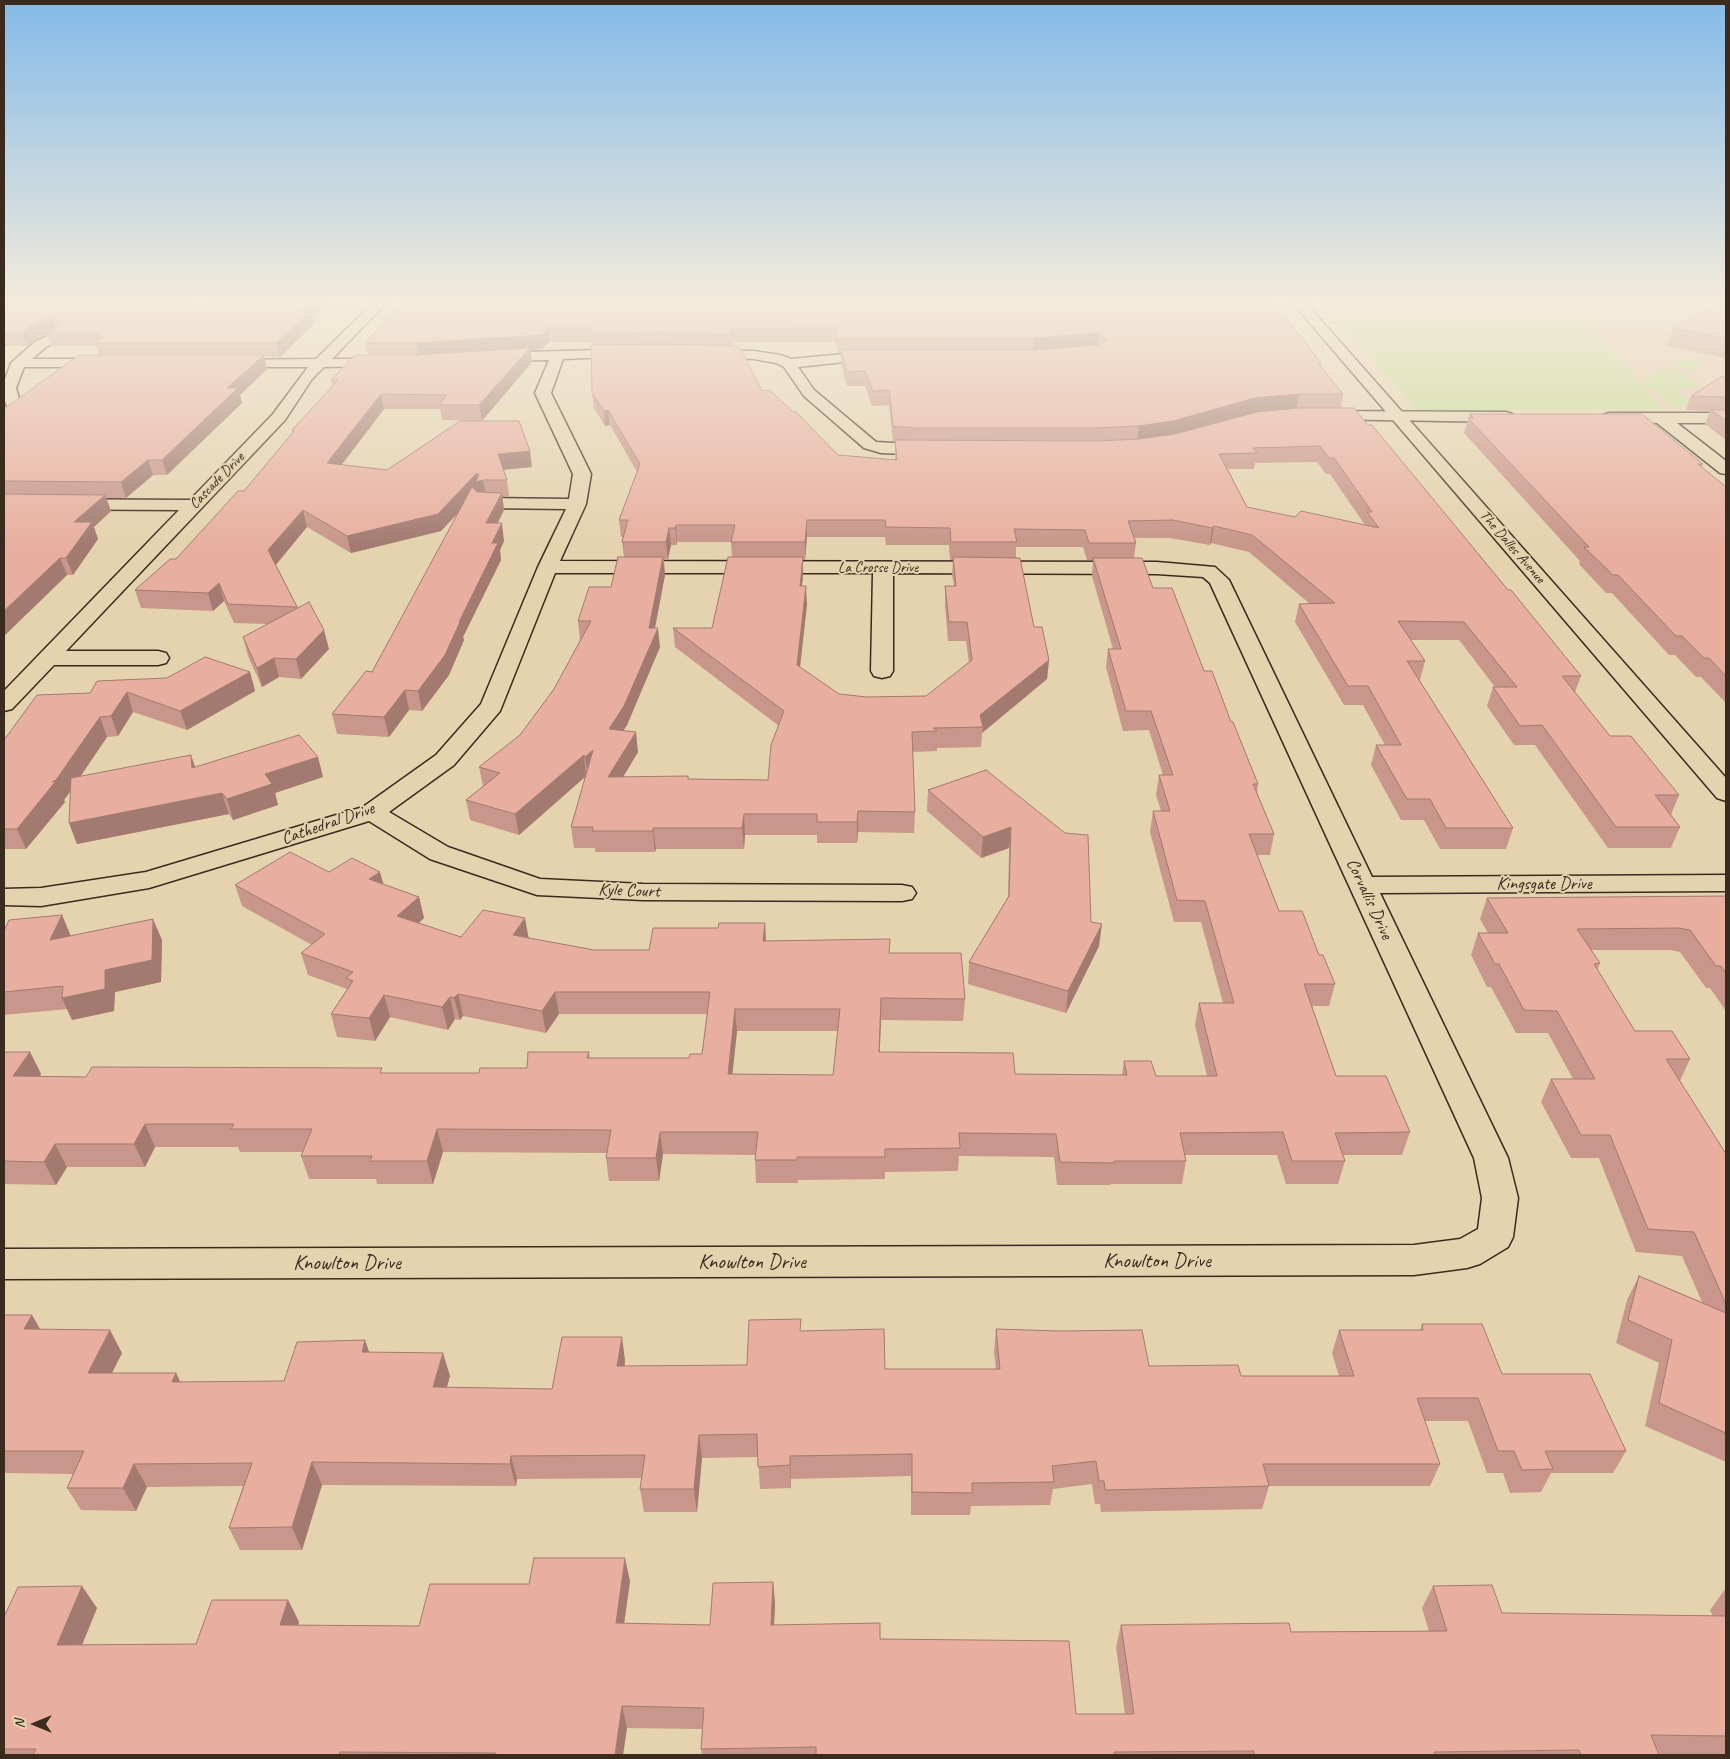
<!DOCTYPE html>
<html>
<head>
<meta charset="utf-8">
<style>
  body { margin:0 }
  #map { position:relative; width:1730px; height:1759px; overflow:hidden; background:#e5d3b0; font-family:Caveat,sans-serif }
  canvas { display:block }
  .frame { position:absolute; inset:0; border:5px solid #3b2a1e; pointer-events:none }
  .north { position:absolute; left:10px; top:1699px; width:50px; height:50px; -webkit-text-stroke:4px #e5d3b0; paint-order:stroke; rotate:270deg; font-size:14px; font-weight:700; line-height:20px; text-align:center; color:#3b2a1e }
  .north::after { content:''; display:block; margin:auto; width:18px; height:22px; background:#3b2a1e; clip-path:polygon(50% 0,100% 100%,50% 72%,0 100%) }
</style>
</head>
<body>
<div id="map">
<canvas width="1730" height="1759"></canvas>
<div class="frame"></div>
<div class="north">N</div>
</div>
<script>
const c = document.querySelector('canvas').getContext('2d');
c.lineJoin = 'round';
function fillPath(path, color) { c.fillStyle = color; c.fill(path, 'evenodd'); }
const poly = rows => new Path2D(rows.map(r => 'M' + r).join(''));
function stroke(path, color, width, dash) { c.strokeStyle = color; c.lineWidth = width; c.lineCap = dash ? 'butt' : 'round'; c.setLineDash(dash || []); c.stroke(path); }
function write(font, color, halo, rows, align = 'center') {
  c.font = font + ' Caveat,sans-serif'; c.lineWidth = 4; c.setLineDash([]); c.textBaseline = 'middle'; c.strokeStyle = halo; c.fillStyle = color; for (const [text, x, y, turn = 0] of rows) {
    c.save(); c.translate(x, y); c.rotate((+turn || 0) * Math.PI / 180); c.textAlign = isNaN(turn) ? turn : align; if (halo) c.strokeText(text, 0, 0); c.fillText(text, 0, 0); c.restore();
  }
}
const built = poly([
  [1634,302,1726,304,1726,409,1662,409,1617,356,1579,327]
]);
const green = poly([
  [1319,301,1726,301,1726,304,1634,302,1580,327,1617,356,1662,409,1418,410],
  [1681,359,1706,364,1694,371,1669,365],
  [1665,368,1691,374,1685,378,1701,382,1690,389,1678,390,1679,394,1691,400,1690,402,1700,406,1671,407,1642,381]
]);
const minor = poly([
  [375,301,388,301,332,359,384,359,389,360,391,363,389,366,324,367,312,379,285,420,66,651,158,651,166,653,169,658,166,663,158,665,54,665,12,709,4,711,4,691,179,510,4,509,4,499,190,500,273,414,308,367,227,367,222,366,220,363,222,360,316,359,375,301],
  [57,332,64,336,62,339,46,347,32,359,104,359,109,360,111,363,109,366,104,367,24,367,16,388,22,409,19,412,14,414,9,412,4,398,4,382,11,363,36,341,57,332],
  [629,349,636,353,634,356,563,359,551,393,591,474,586,504,560,561,1157,562,1215,567,1229,580,1372,877,1726,875,1726,891,1380,893,1508,1158,1518,1198,1513,1237,1508,1247,1480,1264,1467,1268,1414,1275,4,1279,4,1249,1414,1245,1460,1239,1478,1229,1482,1198,1474,1158,1210,583,1203,577,1157,574,893,573,893,671,890,676,882,678,874,676,871,671,873,573,555,573,500,711,454,765,389,812,448,847,540,879,643,884,902,885,912,887,916,893,912,899,902,901,643,900,537,895,430,859,369,821,149,888,41,906,4,905,4,889,41,888,146,872,363,807,436,755,481,704,538,567,566,509,486,508,480,507,477,503,480,499,486,498,569,499,573,474,535,393,549,360,495,361,490,360,488,357,490,354,495,353,629,349],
  [707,350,754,351,780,355,791,359,844,354,883,355,885,358,883,361,878,362,844,362,798,367,814,390,876,442,932,445,938,446,940,450,938,454,932,455,881,453,864,448,804,396,784,367,776,363,754,359,702,357,700,354,707,350],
  [1324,411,1506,412,1512,414,1514,417,1512,420,1506,422,1318,419,1316,416,1318,413,1324,411],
  [1609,413,1726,413,1726,423,1677,423,1726,461,1726,474,1720,473,1657,423,1603,421,1601,418,1603,415,1609,413]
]);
const tertiary = poly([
  [1291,301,1304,301,1726,778,1726,801,1717,798,1291,301]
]);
const wall = poly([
  [4,301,194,306,238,303,313,317,314,324,280,357,264,357,267,369,240,395,242,403,167,475,153,475,126,498,106,498,111,511,94,527,98,539,73,575,67,575,4,636,4,409,99,355,96,346,51,346,47,334,35,339,27,346,4,346],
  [401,301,548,301,1027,306,1025,301,1273,301,1321,363,1321,367,1343,394,1341,408,1368,425,1581,676,1575,692,1610,736,1679,795,1671,815,1680,827,1671,848,1608,848,1535,745,1514,745,1487,706,1493,687,1495,687,1459,640,1411,640,1425,661,1420,680,1419,680,1513,828,1506,849,1440,849,1424,820,1401,820,1371,765,1376,745,1385,745,1363,705,1344,705,1295,622,1299,604,1310,604,1249,552,1211,543,1210,545,1170,538,1134,538,1136,543,1134,558,1204,671,1231,722,1258,784,1257,793,1274,834,1270,855,1257,855,1279,911,1319,955,1335,984,1329,1006,1312,1006,1336,1076,1410,1132,1402,1155,1343,1155,1345,1161,1338,1184,1286,1184,1277,1155,1185,1155,1186,1161,1182,1184,1111,1184,1110,1185,1057,1185,1054,1157,959,1156,958,1171,885,1172,885,1179,798,1180,798,1183,756,1183,755,1160,755,1155,663,1154,659,1181,609,1181,606,1158,607,1153,443,1152,433,1184,377,1184,376,1179,309,1179,301,1156,303,1152,240,1152,238,1147,155,1147,145,1167,67,1167,56,1185,4,1184,4,1052,30,1052,41,1074,40,1076,86,1077,383,1073,479,1073,527,1068,589,1052,590,1058,689,1058,702,1054,707,1014,559,1014,546,1033,463,1016,460,1020,455,1019,448,1030,390,1017,375,1041,337,1037,331,1014,347,989,308,975,301,953,312,945,242,906,235,885,329,872,383,884,419,897,424,918,419,923,461,937,529,938,594,950,649,950,718,928,765,923,766,941,890,953,965,999,963,1021,881,1020,879,1052,1015,1074,1122,1075,1124,1061,1156,1076,1207,1076,1195,1025,1199,1003,1223,1003,1201,922,1174,922,1150,832,1153,811,1161,811,1156,795,1159,775,1163,775,1149,730,1123,731,1106,667,1108,649,1113,649,1092,576,1093,560,1087,560,1083,547,1016,547,1016,558,1034,627,1049,660,1047,679,982,733,981,747,937,748,937,751,913,752,915,812,914,833,858,832,857,843,817,843,817,835,745,835,744,849,656,849,655,852,595,852,595,848,574,848,571,827,585,777,519,835,470,820,466,800,483,786,479,767,520,735,554,689,580,640,578,621,611,587,624,557,622,542,623,537,621,537,619,520,637,472,610,425,605,426,594,408,592,393,591,342,549,342,543,349,530,350,532,362,482,421,442,420,440,409,384,409,341,465,387,470,532,467,503,470,507,480,509,496,502,496,504,510,497,523,504,541,500,550,501,560,463,637,464,640,449,675,422,711,409,710,389,737,337,734,332,714,372,672,459,512,441,531,351,553,307,527,276,565,298,608,329,649,301,679,279,677,262,687,248,656,243,637,268,624,234,623,224,601,213,611,141,608,135,590,176,559,244,491,292,433,292,430,333,386,331,380,368,355,365,343,402,304],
  [734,342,835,342,838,353,841,353,841,364,847,386,865,386,872,406,889,405,893,442,895,442,895,460,838,455,762,391,734,346],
  [1317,462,1326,474,1330,474,1365,525,1295,517,1247,507,1228,469,1254,469,1255,463],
  [807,537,885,537,886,545,949,545,950,560,953,560,952,575,954,586,945,586,945,605,948,641,966,641,969,663,926,696,867,697,839,694,800,667,807,604,802,586,803,575,803,560,805,560],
  [677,542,731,542,732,557,712,628,673,628,675,647,779,726,768,780,688,779,623,777,638,752,623,731,627,725,660,647,655,628,665,575,664,559,668,559,671,545,677,545],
  [737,1031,838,1031,833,1075,732,1074],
  [1726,301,1726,358,1667,346,1673,328],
  [1726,377,1726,440,1705,424,1710,411,1686,410,1691,396],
  [1470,414,1703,464,1702,467,1726,487,1726,703,1701,677,1696,677,1675,655,1669,655,1612,593,1606,593,1579,564,1580,561,1464,433],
  [250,672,255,691,187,730,133,712,118,736,107,737,81,776,195,767,323,777,275,793,278,805,233,820,229,814,77,844,69,823,71,791,64,800,65,802,26,849,4,849,4,740,90,693,167,678],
  [986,770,1091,922,1099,946,1066,1013,968,984,969,962,1008,897,1009,848,981,858,927,811,928,790],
  [1726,896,1726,1011,1710,988,1706,988,1680,952,1670,950,1591,950,1600,963,1597,970,1635,1031,1690,1059,1680,1081,1726,1154,1726,1462,1645,1426,1659,1363,1616,1343,1627,1300,1639,1276,1702,1302,1682,1256,1636,1252,1599,1158,1571,1158,1541,1102,1551,1079,1573,1079,1548,1033,1516,1033,1491,987,1487,987,1471,955,1478,933,1488,933,1480,919,1487,898],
  [62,915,71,936,162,940,161,982,115,992,114,1011,72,1020,67,1009,4,1015,4,931],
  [4,1315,32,1315,40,1329,122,1353,112,1373,176,1373,180,1382,284,1381,369,1352,450,1376,447,1387,552,1389,625,1360,625,1366,747,1365,801,1331,885,1369,996,1369,994,1352,996,1329,1149,1366,1241,1376,1339,1376,1332,1353,1339,1330,1420,1330,1422,1324,1626,1451,1613,1473,1551,1473,1541,1492,1510,1493,1503,1473,1487,1473,1468,1421,1425,1421,1440,1464,1430,1486,1269,1486,1262,1509,1101,1512,1100,1504,1095,1504,1092,1484,1053,1489,1050,1505,971,1506,970,1515,911,1515,911,1476,791,1479,791,1488,760,1489,758,1457,702,1458,697,1512,644,1512,640,1489,642,1478,517,1479,516,1486,322,1485,302,1550,240,1550,229,1528,243,1486,147,1487,136,1511,81,1510,67,1488,73,1474,6,1473,4,1470],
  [630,1581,624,1624,710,1625,773,1582,775,1604,774,1625,880,1639,1076,1714,1125,1714,1116,1647,1121,1625,1291,1632,1429,1631,1422,1608,1433,1586,1502,1613,1713,1616,1710,1610,1726,1588,1726,1755,702,1755,701,1749,703,1729,627,1728,623,1755,4,1755,4,1617,97,1608,82,1645,196,1644,288,1600,299,1622,298,1625,419,1626,529,1584]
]);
const shadedWall = poly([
  [313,301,330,301,313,317,314,324,280,357,276,343,301,311],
  [538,301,548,301,537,317,535,304],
  [52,317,56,330,47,333,47,334,35,339,27,346,22,333,31,326],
  [548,328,549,342,543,349,530,350,532,362,482,421,479,405,419,357,416,343],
  [1098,333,1097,347,1033,352,1034,338],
  [264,355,267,369,240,395,242,403,167,475,162,460,227,388],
  [381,394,384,409,331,479,327,463],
  [1299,394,1296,409,1171,436,1137,441,1139,426,1255,398],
  [608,410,610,425,605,426,604,411],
  [530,451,532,467,500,470,498,454],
  [148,460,153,475,126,498,121,482],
  [477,473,479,481,483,480,486,496,477,493,441,531,351,553,347,536],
  [502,493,504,510,489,541,486,523],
  [105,495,111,511,94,527,98,539,73,575,66,558,74,522],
  [303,510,307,527,273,568,268,550],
  [807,520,807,537,805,560,805,542],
  [502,523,504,541,500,550,501,560,463,637,464,640,449,675,422,711,418,691,459,622,492,543],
  [676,525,677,542,677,545,675,528],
  [1214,526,1211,543,1210,545,1212,528],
  [669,528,671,545,668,559,666,542],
  [663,557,665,575,652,643,658,628,660,647,627,725,611,749,609,729,649,628],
  [803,557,803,575,800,604,800,586],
  [60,558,67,575,4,636,4,611],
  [219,583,224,601,213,611,208,593],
  [806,586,807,604,798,684,797,665],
  [324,630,329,649,301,679,296,659],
  [274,658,279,677,262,687,257,668],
  [1049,660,1047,679,982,733,983,727,980,715],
  [250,672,255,691,187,730,180,711],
  [405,690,409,710,389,737,384,717],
  [127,692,133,712,118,736,111,716],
  [100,717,107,737,64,800,65,802,26,849,17,829],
  [636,732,638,752,611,797,608,777],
  [593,750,588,777,585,757],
  [191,755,198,775,192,768],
  [584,755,586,776,519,835,515,814],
  [318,757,323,777,275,793,278,805,233,820,227,799,265,774],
  [222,793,229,814,77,844,69,823],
  [858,811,858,832,857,843,857,822],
  [744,814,745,835,744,849,742,828],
  [1011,827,1009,848,981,858,983,837],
  [653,828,656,849,655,852,653,831],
  [380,872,386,893,369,879],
  [419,897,424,918,402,937,397,916],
  [62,915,71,937,50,940],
  [525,918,529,940,513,935],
  [153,919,162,940,161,982,115,992,114,1011,72,1020,62,998,105,970],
  [765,923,766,944,763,941],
  [1102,924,1099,946,1066,1013,1068,991],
  [555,992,559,1014,546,1033,542,1011],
  [458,994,463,1016,460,1020,454,998],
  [384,995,390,1017,375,1041,369,1018],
  [450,997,455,1019,448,1030,442,1007],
  [881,998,881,1020,879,1074,879,1052],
  [735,1009,737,1031,730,1097,728,1074],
  [30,1052,41,1074,25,1099,13,1076],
  [145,1124,155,1147,145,1167,134,1144],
  [437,1129,443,1152,433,1184,427,1161],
  [660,1132,663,1154,659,1181,656,1158],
  [55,1144,67,1167,56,1185,44,1162],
  [32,1315,45,1338,24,1329],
  [110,1330,122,1353,100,1396,88,1373],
  [622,1337,625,1360,621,1389,617,1366],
  [365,1340,373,1363,362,1352],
  [443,1353,450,1376,440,1410,433,1387],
  [176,1373,187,1396,172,1382],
  [699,1435,702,1458,697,1512,694,1489],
  [511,1456,517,1479,516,1486,510,1464],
  [790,1456,791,1479,791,1488,790,1465],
  [312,1462,322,1485,302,1550,292,1527],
  [134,1464,147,1487,136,1511,123,1488],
  [625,1558,630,1581,621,1645,616,1623],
  [773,1582,775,1604,773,1647,771,1625],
  [82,1586,97,1608,73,1667,57,1645],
  [288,1600,299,1622,291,1647,280,1625],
  [622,1706,627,1728,623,1755,615,1755]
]);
const building = poly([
  [4,301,191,301,194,306,219,301,233,301,238,303,240,301,313,301,301,311,311,311,276,343,95,343,104,337,94,337,100,333,47,333,58,327,61,324,61,321,52,317,31,326,22,333,4,333,4,301],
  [404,301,538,301,535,304,550,301,1012,301,1034,308,1031,301,1273,301,1321,363,1318,363,1343,394,1299,394,1255,398,1173,421,1139,426,1096,428,914,428,893,426,889,390,873,391,865,371,847,372,841,350,1034,350,1098,345,1107,339,1098,333,1034,338,837,339,835,328,730,329,733,335,662,332,591,334,590,328,548,328,541,335,416,343,365,343,404,301],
  [1721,301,1726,301,1726,338,1673,328,1721,301],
  [662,344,739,346,762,391,770,390,793,412,796,412,838,455,897,460,895,440,1097,441,1139,439,1175,434,1257,412,1299,408,1354,408,1368,425,1372,425,1508,590,1511,590,1581,676,1562,676,1610,736,1631,736,1679,795,1655,795,1680,827,1616,827,1542,725,1520,726,1493,687,1517,687,1464,622,1398,621,1425,661,1407,661,1513,828,1446,828,1430,799,1407,799,1376,745,1401,745,1368,686,1348,686,1299,604,1335,603,1252,535,1214,526,1212,528,1173,520,1128,521,1136,543,1089,543,1085,530,1014,529,1017,542,951,542,950,528,886,527,885,520,807,520,805,542,731,542,735,525,676,525,675,528,669,528,666,542,622,542,628,520,619,520,640,464,608,410,604,411,592,393,591,345,662,344],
  [1320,446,1329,458,1334,458,1372,512,1367,512,1379,528,1301,511,1295,517,1247,507,1219,454,1257,453,1253,448,1320,446],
  [530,348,479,405,439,405,447,395,381,394,327,463,387,470,460,421,519,421,530,451,498,454,507,480,483,480,475,482,479,475,477,473,438,514,347,536,303,510,268,550,297,607,228,604,219,583,208,593,135,590,170,559,176,559,238,491,244,491,294,431,292,430,338,380,331,380,355,355,416,355,530,348],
  [79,355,264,355,227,388,238,388,162,460,148,460,121,482,4,481,4,409,79,355],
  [1721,377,1726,377,1726,397,1691,396,1721,377],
  [1711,410,1726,410,1726,421,1711,410],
  [1470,414,1642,414,1703,464,1698,464,1726,487,1726,676,1709,658,1704,658,1682,636,1676,636,1618,575,1613,575,1584,547,1589,547,1468,418,1473,418,1470,414],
  [472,487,477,492,502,493,486,523,502,523,492,543,498,543,459,622,460,622,445,655,418,691,405,690,384,717,332,714,366,671,372,672,472,487],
  [4,494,105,495,74,522,92,522,66,558,60,558,4,611,4,494],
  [618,557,663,557,649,628,658,628,624,706,609,729,636,732,608,777,688,776,688,779,768,780,771,745,784,711,673,628,712,628,728,557,803,557,800,586,806,586,797,665,839,694,867,697,926,696,972,660,967,622,949,622,945,586,956,586,953,557,1020,558,1034,627,1042,627,1049,660,980,715,983,727,933,728,937,731,912,732,915,812,858,811,857,822,817,822,817,814,744,814,742,828,653,828,653,831,592,831,593,827,571,827,593,750,585,757,584,755,515,814,466,800,500,773,479,767,520,735,554,689,591,621,578,621,589,587,611,587,618,557],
  [1093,558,1142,558,1153,588,1172,588,1204,671,1212,671,1231,722,1233,722,1258,784,1253,784,1274,834,1249,834,1279,911,1302,911,1319,955,1323,955,1335,984,1304,984,1336,1076,1386,1076,1410,1132,1335,1133,1345,1161,1292,1161,1283,1132,1180,1133,1186,1161,1114,1161,1114,1163,1060,1162,1056,1134,959,1133,960,1148,885,1149,885,1157,797,1157,797,1160,755,1160,758,1132,660,1132,656,1158,606,1158,611,1130,437,1129,427,1161,370,1161,372,1156,301,1156,312,1129,231,1129,234,1124,145,1124,134,1144,55,1144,44,1162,4,1161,4,1052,30,1052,13,1076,86,1077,92,1067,382,1068,380,1073,479,1073,480,1068,527,1068,528,1052,589,1052,587,1058,689,1058,690,1054,702,1054,710,992,555,992,542,1011,458,994,454,998,450,997,442,1007,384,995,369,1018,331,1014,353,981,346,978,353,972,301,953,325,934,235,885,290,852,329,872,352,858,380,872,369,879,419,897,397,916,461,937,483,910,525,918,513,935,594,950,649,950,653,928,718,928,719,923,765,923,763,941,890,939,889,953,961,953,965,999,881,998,879,1052,1013,1053,1015,1074,1127,1075,1124,1061,1151,1061,1156,1076,1217,1076,1199,1003,1234,1003,1205,901,1177,900,1153,811,1170,811,1159,775,1173,775,1151,711,1126,711,1108,649,1121,649,1093,558],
  [735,1009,840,1009,833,1075,728,1074,735,1009],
  [309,602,324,630,296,659,274,658,257,668,243,637,309,602],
  [205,657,250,672,180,711,127,692,111,716,100,717,56,780,52,782,56,781,17,829,4,829,4,740,37,695,90,693,97,681,167,678,205,657],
  [299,735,318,757,265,774,272,784,227,799,222,793,69,823,71,778,191,755,192,768,299,735],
  [986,770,1065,833,1088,835,1091,922,1102,924,1068,991,969,962,1009,896,1011,827,983,837,928,790,986,770],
  [1726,896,1726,973,1721,966,1716,966,1690,930,1679,928,1577,929,1600,963,1594,964,1635,1031,1672,1031,1690,1059,1666,1059,1726,1154,1726,1304,1694,1232,1648,1229,1610,1135,1581,1135,1551,1079,1595,1079,1557,1011,1524,1010,1499,964,1495,964,1478,933,1508,933,1487,898,1726,896],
  [62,915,50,940,153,919,152,960,105,970,105,989,62,998,63,986,4,992,4,931,9,920,62,915],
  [1639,1276,1726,1313,1726,1433,1659,1403,1672,1340,1628,1320,1639,1276],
  [4,1315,32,1315,24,1329,110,1330,88,1373,176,1373,172,1382,284,1381,297,1342,365,1340,362,1352,443,1353,433,1387,552,1389,562,1337,622,1337,617,1366,747,1365,749,1320,801,1319,800,1331,884,1329,885,1369,1000,1369,996,1329,1058,1331,1142,1330,1149,1366,1238,1365,1241,1376,1354,1376,1339,1330,1423,1330,1422,1324,1482,1324,1502,1374,1590,1374,1626,1451,1545,1451,1553,1469,1522,1470,1514,1451,1498,1451,1478,1398,1417,1398,1440,1464,1263,1464,1269,1486,1105,1490,1104,1481,1099,1481,1096,1461,1052,1466,1054,1482,972,1483,972,1493,912,1492,912,1454,790,1456,790,1465,758,1467,757,1434,699,1435,694,1489,640,1489,645,1455,511,1456,510,1464,312,1462,292,1527,229,1528,252,1463,134,1464,123,1488,67,1488,84,1451,4,1451,4,1315],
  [534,1558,625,1558,616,1623,710,1625,713,1583,773,1582,771,1625,880,1623,880,1639,1069,1641,1076,1714,1134,1714,1121,1625,1289,1623,1291,1632,1447,1631,1433,1586,1492,1585,1502,1613,1726,1616,1726,1736,1651,1735,1659,1755,1581,1755,1579,1750,1434,1752,1435,1755,1254,1755,1254,1751,1114,1752,1115,1755,816,1755,816,1747,701,1749,704,1708,622,1706,615,1755,495,1755,496,1753,340,1752,339,1755,33,1755,36,1749,4,1749,4,1617,18,1587,82,1586,57,1645,196,1644,212,1600,288,1600,280,1625,419,1626,430,1584,529,1584,534,1558]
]);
const farStreetnames = [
  ["Cascade Drive",217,481,-46],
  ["The Dalles Avenue",1512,547,49],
  ["La Crosse Drive",878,568]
];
const streetNames = [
  ["Cathedral Drive",328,824,-19],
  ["Kingsgate Drive",1544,884],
  ["Kyle Court",629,891,2],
  ["Corvallis Drive",1369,899,65]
];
const nearStreetnames = [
  ["Knowlton Drive",1157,1261],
  ["Knowlton Drive",752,1262],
  ["Knowlton Drive",347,1263]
];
fillPath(built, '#e6c8ab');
fillPath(green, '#c2db92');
stroke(minor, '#3b2a1e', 3);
stroke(tertiary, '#3b2a1e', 3);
fillPath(minor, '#e5d3b0');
fillPath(tertiary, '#e5d3b0');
fillPath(wall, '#c8968a');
fillPath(shadedWall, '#a27a70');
fillPath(building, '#e8afa0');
stroke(building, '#a27a70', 1);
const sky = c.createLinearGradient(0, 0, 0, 547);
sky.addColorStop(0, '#83bae9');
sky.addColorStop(0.55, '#f3ebdb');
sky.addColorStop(1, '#f3ebdb00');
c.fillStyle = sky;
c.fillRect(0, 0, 1730, 547);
write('15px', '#3b2a1e', '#e5d3b0', farStreetnames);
write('18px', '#3b2a1e', '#e5d3b0', streetNames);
write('21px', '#3b2a1e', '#e5d3b0', nearStreetnames);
</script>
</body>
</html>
